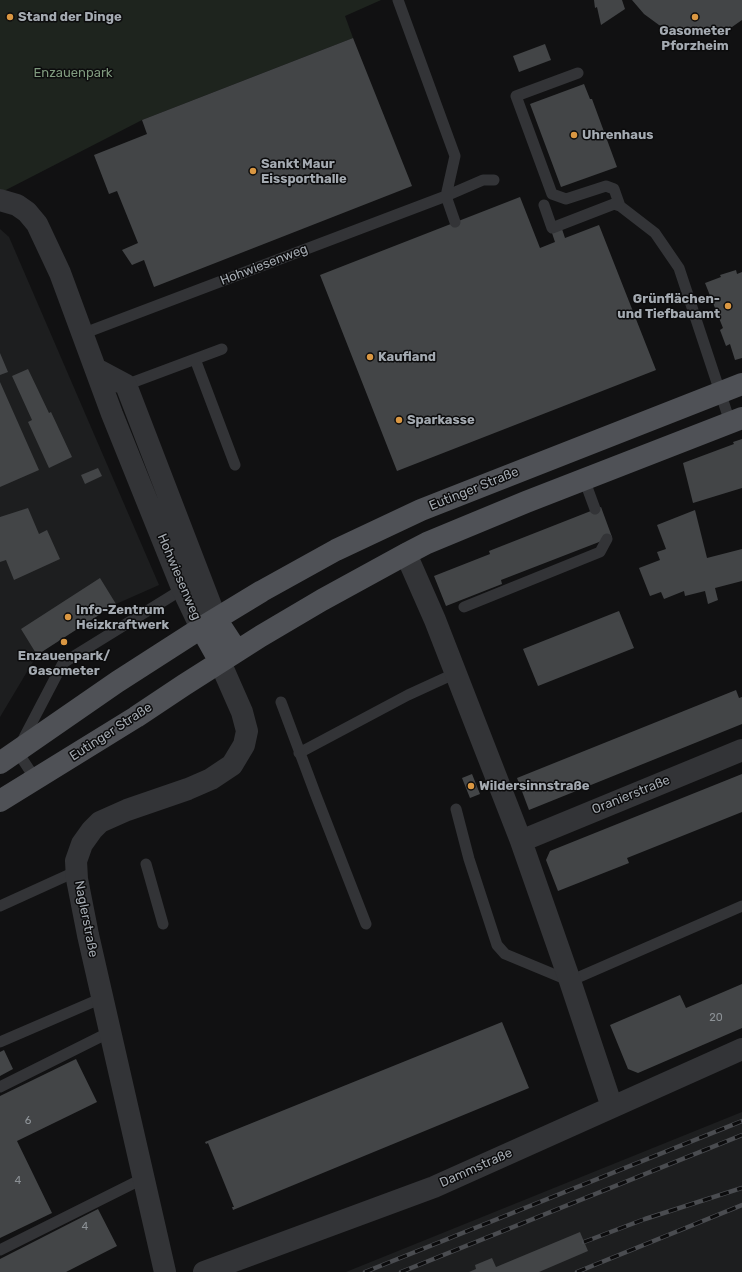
<!DOCTYPE html>
<html>
<head>
<meta charset="utf-8">
<style>
  body { margin:0 }
  canvas { display:block; background:#111112 }
</style>
</head>
<body>
<canvas width="742" height="1272"></canvas>
<script>
const c = document.querySelector('canvas').getContext('2d');
c.lineJoin = 'round';
function fillPath(path, color) { c.fillStyle = color; c.fill(path, 'evenodd'); }
const poly = rows => new Path2D(rows.map(r => 'M' + r).join(''));
function stroke(path, color, width, dash) { c.strokeStyle = color; c.lineWidth = width; c.lineCap = dash ? 'butt' : 'round'; c.setLineDash(dash || []); c.stroke(path); }
function write(font, color, halo, rows, align = 'center') {
  c.font = font + ' Rubik,sans-serif'; c.lineWidth = 3; c.setLineDash([]); c.textBaseline = 'middle'; c.strokeStyle = halo; c.fillStyle = color; for (const [text, x, y, turn = 0] of rows) {
    c.save(); c.translate(x, y); c.rotate((+turn || 0) * Math.PI / 180); c.textAlign = isNaN(turn) ? turn : align; if (halo) c.strokeText(text, 0, 0); c.fillText(text, 0, 0); c.restore();
  }
}
const built = poly([
  [0,229,9,237,159,585,116,604,37,655,0,717],
  [742,1112,742,1272,346,1272]
]);
const green = poly([
  [0,0,381,0,345,16,353,38,142,120,0,193]
]);
const building = poly([
  [594,0,622,0,625,9,601,25,597,7,595,8],
  [632,0,742,0,742,20,732,27,714,33,705,34,686,34,668,29,659,25,644,14],
  [353,38,412,186,154,287,144,260,132,265,122,250,138,243,117,191,109,194,94,155,147,134,142,120],
  [545,44,551,60,519,72,513,56],
  [584,84,590,99,592,99,617,167,561,187,530,104],
  [520,197,540,248,555,242,552,233,562,229,565,238,599,225,656,370,397,471,320,275],
  [736,270,737,274,742,272,742,358,735,360,730,344,726,346,720,330,723,328,705,283,721,277,720,275],
  [0,353,8,372,0,375],
  [28,369,49,413,51,412,72,457,49,468,28,422,32,420,12,376],
  [0,382,39,470,0,487],
  [742,439,742,488,693,503,683,463,734,444,733,442],
  [98,468,102,476,85,484,81,475],
  [601,507,612,537,501,580,502,584,446,606,434,576,490,554,489,551],
  [28,508,39,534,47,530,60,559,14,580,6,560,0,562,0,517],
  [695,510,707,558,742,549,742,581,715,588,718,600,708,604,705,591,685,596,684,591,664,599,661,592,650,596,639,568,660,560,657,552,666,549,657,525],
  [100,578,116,604,37,655,21,629],
  [619,611,634,648,538,686,523,649],
  [736,690,739,698,742,697,742,724,529,810,517,778],
  [472,774,480,794,470,798,462,778],
  [742,774,742,812,627,858,629,863,558,891,546,860,550,851],
  [742,984,742,1028,638,1073,628,1069,610,1025,680,995,686,1008],
  [502,1022,529,1088,233,1210,232,1207,234,1207,208,1143,206,1144,205,1142],
  [4,1050,13,1069,0,1076,0,1052],
  [76,1059,97,1102,17,1141,52,1213,0,1238,0,1096],
  [98,1209,117,1246,66,1272,0,1272,0,1259],
  [580,1232,588,1251,539,1272,469,1272,476,1269,475,1265,492,1258,496,1267]
]);
const lane = poly([
  [398,0,455,156,446,196,455,222],
  [578,73,516,96,552,194,566,199,606,186,614,189,620,206],
  [544,205,552,228,614,204,620,206,655,233,679,268,730,422],
  [82,334,446,196,483,180,494,180],
  [195,359,235,465],
  [123,386,222,349],
  [584,479,595,509],
  [464,607,600,552,607,539],
  [281,702,315,793,366,924],
  [299,753,408,695,456,673],
  [36,780,17,751,63,663,186,587],
  [456,809,469,859,497,945,505,954,570,981,742,906],
  [146,864,163,924],
  [0,906,77,871],
  [0,1042,102,998],
  [0,1087,110,1032],
  [0,1250,144,1178]
]);
const street = poly([
  [0,200,17,205,27,212,37,224,60,273,112,414,182,588,201,628],
  [96,369,126,385,216,619],
  [406,554,435,620,521,841,570,981,612,1107],
  [521,841,742,750],
  [165,1272,88,935,77,879,76,861,82,844,92,830,100,822,127,810,188,789,211,779,232,765,244,745,247,731,242,712,220,662],
  [204,1272,434,1187,742,1049]
]);
const primary = poly([
  [216,619,237,651],
  [201,628,220,662],
  [0,763,117,682,201,628,262,591,336,550,421,510,742,384],
  [0,801,136,717,184,685,261,636,322,600,406,554,427,543,526,502,742,418]
]);
const rail = poly([
  [584,1242,645,1219,742,1188],
  [365,1272,742,1121],
  [401,1272,742,1135],
  [577,1272,742,1205]
]);
const markers = [
  [10,17,4,"#da9742"],
  [695,17,4,"#da9742"],
  [574,135,4,"#da9742"],
  [253,171,4,"#da9742"],
  [728,306,4,"#da9742"],
  [370,357,4,"#da9742"],
  [399,420,4,"#da9742"],
  [68,617,4,"#da9742"],
  [64,642,4,"#da9742"],
  [471,786,4,"#da9742"]
];
const numberNames = [
  ["20",716,1018],
  ["6",28,1121],
  ["4",18,1181],
  ["4",85,1227]
];
const poiNames = [
  ["Stand der Dinge",18,17],
  ["Gasometer",695,31,"center"],
  ["Pforzheim",695,46,"center"],
  ["Uhrenhaus",582,135],
  ["Sankt Maur",261,164],
  ["Eissporthalle",261,179],
  ["Grünflächen-",720,299,"right"],
  ["und Tiefbauamt",720,314,"right"],
  ["Kaufland",378,357],
  ["Sparkasse",407,420],
  ["Info-Zentrum",76,610],
  ["Heizkraftwerk",76,625],
  ["Enzauenpark/",64,656,"center"],
  ["Gasometer",64,671,"center"],
  ["Wildersinnstraße",479,786]
];
const parkNames = [
  ["Enzauenpark",73,73]
];
const streetNames = [
  ["Hohwiesenweg",264,265,-21],
  ["Eutinger Straße",474,489,-22],
  ["Hohwiesenweg",179,577,67],
  ["Eutinger Straße",111,732,-33],
  ["Oranierstraße",631,795,-22],
  ["Naglerstraße",86,919,79],
  ["Dammstraße",476,1168,-24]
];
fillPath(built, '#1d1e1f');
fillPath(green, '#1e241e');
fillPath(building, '#434547');
stroke(lane, '#333437', 11);
stroke(street, '#333437', 22);
stroke(primary, '#4f5156', 22);
stroke(rail, '#4a4c50', 4.5);
stroke(rail, '#0c0c0d', 3, [9]);
for (const [x, y, r, color] of markers) { const dot = new Path2D(); dot.arc(x, y, r, 0, 2 * Math.PI); c.fillStyle = color; c.fill(dot); stroke(dot, '#0c0c0d', 1.5); }
write('11px', '#8c9196', null, numberNames);
write('bold 13px', '#a4aab1', '#0c0c0d', poiNames, 'left');
write('13px', '#7f9a7e', '#0c0c0d', parkNames);
write('13px', '#a4aab1', '#0c0c0d', streetNames);
</script>
</body>
</html>
